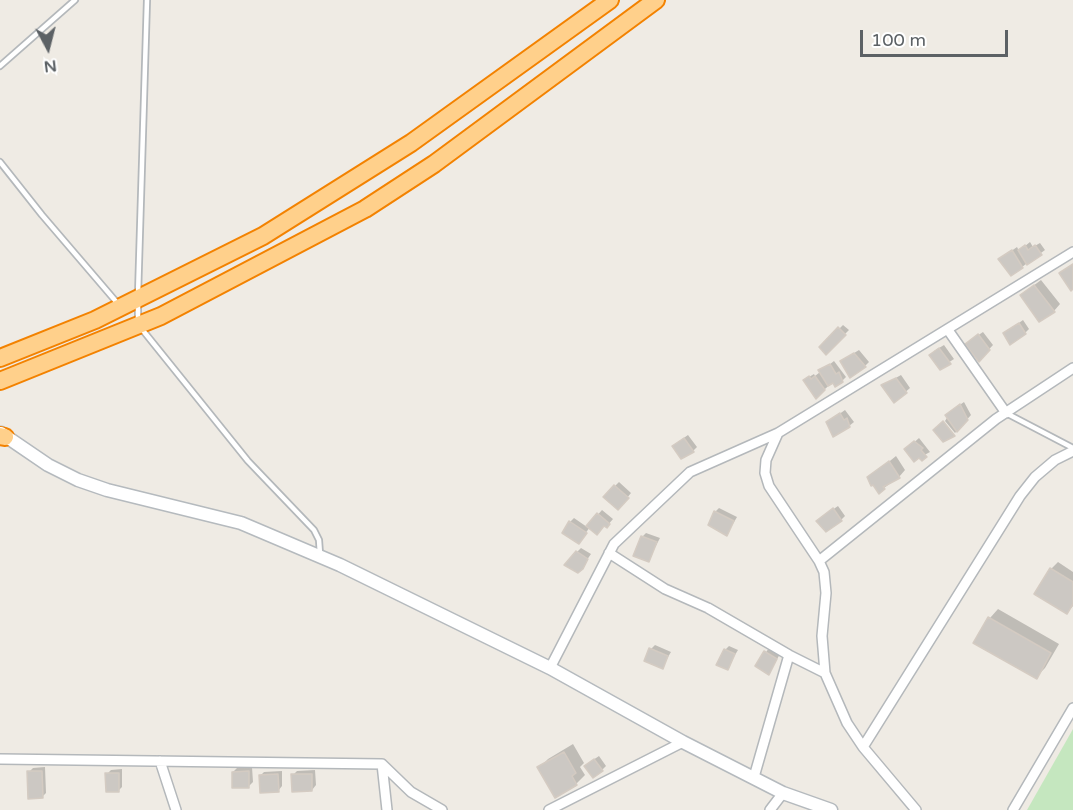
<!DOCTYPE html>
<html>
<head>
<meta charset="utf-8">
<style>
  body { margin:0 }
  #map { position:relative; width:1073px; height:810px; overflow:hidden; background:#efebe4; font-family:"Varela Round",sans-serif }
  canvas { display:block }
  .north { position:absolute; left:18px; top:18px; width:60px; height:60px; -webkit-text-stroke:4px #fff; paint-order:stroke; rotate:173deg; font-size:16px; font-weight:700; line-height:24px; text-align:center; color:#5c6165 }
  .north::after { content:''; display:block; margin:auto; width:21px; height:27px; background:#5c6165; clip-path:polygon(50% 0,100% 100%,50% 72%,0 100%) }
  .scale { position:absolute; left:860px; top:30px; width:148px; height:27px; box-sizing:border-box; border:3px solid #5c6165; border-top:0; padding-left:8px; font-size:18px; line-height:21px; white-space:nowrap; color:#5c6165; -webkit-text-stroke:4px #fff; paint-order:stroke }
</style>
</head>
<body>
<div id="map">
<canvas width="1073" height="810"></canvas>
<div class="north">N</div>
<div class="scale">100 m</div>
</div>
<script>
const c = document.querySelector('canvas').getContext('2d');
c.lineJoin = 'round';
function fillPath(path, color) { c.fillStyle = color; c.fill(path, 'evenodd'); }
const poly = rows => new Path2D(rows.map(r => 'M' + r).join(''));
function stroke(path, color, width, dash) { c.strokeStyle = color; c.lineWidth = width; c.lineCap = dash ? 'butt' : 'round'; c.setLineDash(dash || []); c.stroke(path); }
const green = poly([
  [1073,729,1073,810,1027,810]
]);
const shadow = poly([
  [1030,242,1033,247,1040,243,1045,250,1022,267,1000,259,1017,247,1019,251],
  [1041,280,1060,304,1054,311,1029,289],
  [1023,320,1029,329,1025,333,1005,333],
  [843,325,849,330,826,353,821,347],
  [983,332,993,345,979,360,971,340],
  [944,345,954,359,940,368,934,351],
  [859,350,869,362,865,366,846,358],
  [834,361,846,377,842,381,834,381,816,397,809,377,814,374,815,376],
  [901,375,910,388,895,401,883,385],
  [964,402,971,415,955,433,945,421,951,411],
  [845,410,854,422,849,426,828,422],
  [688,435,697,447,693,451,678,442],
  [919,438,930,452,915,460,910,446],
  [896,456,905,470,899,477,884,488,869,478],
  [619,482,631,493,622,504,615,486],
  [838,506,845,516,841,520,822,517],
  [719,508,737,517,727,534,715,512],
  [602,510,613,519,607,526,590,527,579,542,570,522,574,518,587,527],
  [646,533,660,538,648,561,642,537],
  [581,548,591,554,582,567,577,552],
  [1058,562,1073,572,1073,606,1067,612,1051,569],
  [998,609,1059,644,1045,668,1036,677,990,618],
  [655,645,671,652,662,667,651,649],
  [729,646,738,650,727,668,725,650],
  [769,648,780,654,769,673,757,665],
  [573,744,584,763,580,767,585,775,576,784,539,768,548,759],
  [599,756,606,766,602,770,590,762],
  [45,767,46,793,42,797,29,772,33,768],
  [252,767,253,782,249,786,233,772,237,768],
  [122,769,122,787,118,791,107,774,111,770],
  [315,770,316,785,312,790,293,775,297,771],
  [282,771,282,786,278,791,260,776,264,772]
]);
const building = poly([
  [1025,245,1028,250,1035,245,1042,255,1027,265,1018,250,1025,245],
  [1012,250,1023,268,1011,276,998,259,1012,250],
  [1073,264,1073,289,1071,291,1059,273,1073,264],
  [1034,285,1055,312,1039,322,1020,295,1034,285],
  [1019,323,1026,334,1010,345,1003,333,1019,323],
  [838,327,846,335,826,355,819,347,838,327],
  [978,334,990,350,979,362,965,344,978,334],
  [939,348,951,364,940,370,929,355,939,348],
  [854,353,866,367,850,378,840,361,854,353],
  [830,364,836,374,839,372,843,382,835,387,833,383,828,386,818,370,830,364],
  [809,376,811,379,815,376,825,390,816,399,803,380,809,376],
  [896,378,907,393,894,403,881,385,896,378],
  [960,404,968,420,957,432,945,415,960,404],
  [840,413,844,420,847,418,850,427,833,437,826,422,840,413],
  [943,421,955,436,943,442,933,430,943,421],
  [684,438,694,452,681,459,672,446,684,438],
  [914,441,923,448,921,450,927,457,922,461,919,458,914,462,904,449,914,441],
  [889,461,900,478,883,487,885,489,879,494,873,485,871,486,867,477,889,461],
  [614,485,629,498,618,510,603,497,614,485],
  [833,508,842,521,826,532,816,521,833,508],
  [714,511,734,521,727,536,708,525,714,511],
  [597,513,610,524,607,528,604,526,597,535,586,526,597,513],
  [569,521,587,533,579,544,562,533,569,521],
  [641,536,657,542,649,562,633,556,641,536],
  [576,551,588,559,583,569,578,573,564,565,576,551],
  [1050,568,1073,582,1073,604,1067,614,1034,594,1050,568],
  [988,617,1051,653,1037,679,973,643,988,617],
  [649,648,668,656,663,669,644,661,649,648],
  [724,649,735,654,728,670,716,665,724,649],
  [764,651,777,659,769,675,755,666,764,651],
  [564,752,576,773,572,776,577,785,555,798,537,767,564,752],
  [594,759,603,771,593,778,584,766,594,759],
  [27,771,42,771,43,798,28,799,27,771],
  [249,771,249,788,232,788,232,772,249,771],
  [105,773,119,773,119,792,106,792,105,773],
  [278,774,279,792,260,793,259,775,278,774],
  [291,774,312,774,312,791,292,792,291,774]
]);
const lane = poly([
  [0,66,75,0],
  [0,162,42,215,119,305],
  [138,295,147,0],
  [138,322,138,303],
  [141,328,248,461,314,530,319,540,320,554],
  [1006,413,1073,448]
]);
const street = poly([
  [948,330,1006,413],
  [778,433,766,460,765,473,769,486,819,561,824,572,826,593,822,636,825,673,847,723,863,747],
  [609,553,665,589,708,608,789,655,754,777],
  [819,561,996,419,1073,368],
  [789,655,825,673],
  [550,668,614,544,690,472,778,433,1073,252],
  [0,759,382,764,411,792,442,810],
  [160,761,176,810],
  [382,764,387,810],
  [549,810,683,742],
  [770,810,783,793],
  [916,810,863,747,1020,496,1035,477,1055,460,1073,451],
  [1013,810,1073,708]
]);
const secondary = poly([
  [1,433,48,465,78,480,107,490,241,523,340,565,550,668,683,742,783,793,831,810]
]);
const highway = poly([
  [0,358,95,320,263,236,411,143,610,0],
  [0,381,161,316,365,209,434,164,656,0],
  [0,436,5,437]
]);
fillPath(green, '#c5e7bf');
fillPath(shadow, '#0003');
fillPath(building, '#ccc8c3');
stroke(building, '#d4cbc2', 1.5);
stroke(lane, '#b4b8bb', 8);
stroke(street, '#b4b8bb', 12);
stroke(secondary, '#b5babe', 15);
stroke(highway, '#f38200', 20);
stroke(lane, '#fff', 4.5);
stroke(street, '#fff', 9);
stroke(secondary, '#fff', 12);
stroke(highway, '#ffd08b', 16);
</script>
</body>
</html>
